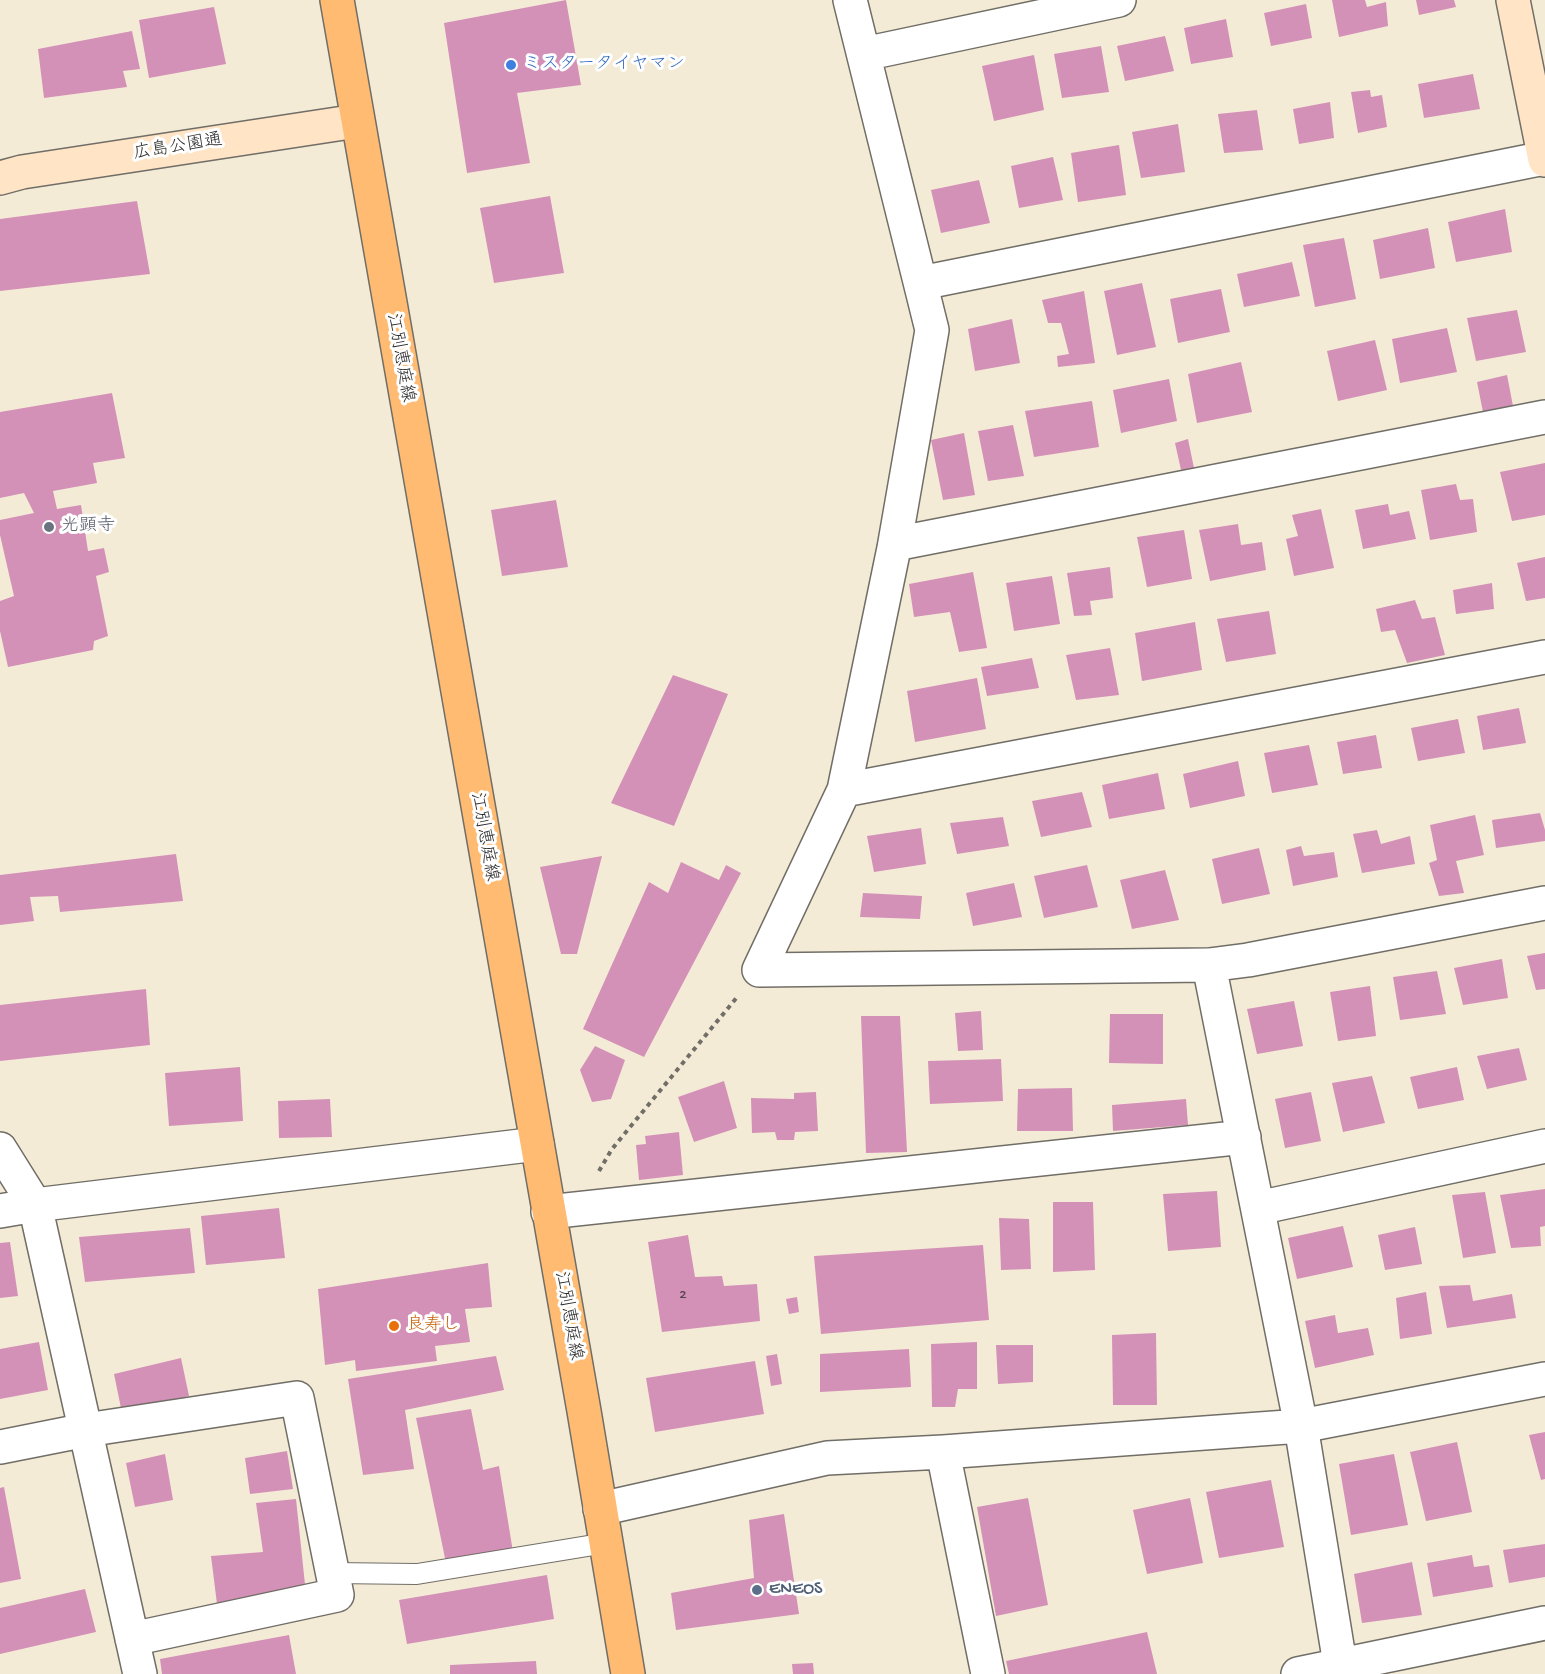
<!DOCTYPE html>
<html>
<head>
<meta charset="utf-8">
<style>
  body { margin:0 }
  canvas { display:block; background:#f4ebd6 }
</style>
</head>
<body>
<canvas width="1545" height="1674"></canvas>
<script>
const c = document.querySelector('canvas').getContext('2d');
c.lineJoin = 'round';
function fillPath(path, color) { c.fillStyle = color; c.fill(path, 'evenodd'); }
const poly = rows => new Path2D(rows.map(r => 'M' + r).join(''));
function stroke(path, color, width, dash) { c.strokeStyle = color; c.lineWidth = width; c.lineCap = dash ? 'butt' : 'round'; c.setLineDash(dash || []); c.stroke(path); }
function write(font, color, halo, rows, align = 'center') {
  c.font = font + ' "Gochi Hand","Klee One",sans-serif'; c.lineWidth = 6; c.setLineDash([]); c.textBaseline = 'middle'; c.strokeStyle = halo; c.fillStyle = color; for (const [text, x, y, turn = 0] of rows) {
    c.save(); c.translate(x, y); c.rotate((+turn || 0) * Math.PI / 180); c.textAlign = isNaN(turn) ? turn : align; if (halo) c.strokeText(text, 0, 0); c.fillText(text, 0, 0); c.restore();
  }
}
const building = poly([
  [566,0,581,85,517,93,530,163,467,173,444,23],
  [1332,0,1365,0,1367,7,1386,2,1388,26,1339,37],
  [1416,0,1454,0,1456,7,1419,15],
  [1306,4,1312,38,1271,46,1264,13],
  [214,7,226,64,149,78,139,20],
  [1226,19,1233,57,1191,64,1184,28],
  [132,31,140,69,123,71,127,87,44,98,38,49],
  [1165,36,1174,71,1125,81,1117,46],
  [1101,46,1109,92,1062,98,1054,54],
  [1034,55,1044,110,994,121,982,66],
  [1473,74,1480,109,1424,118,1418,84],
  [1370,90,1371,97,1382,95,1387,127,1358,133,1351,92],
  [1330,102,1334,138,1299,144,1293,109],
  [1257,110,1263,150,1224,153,1218,114],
  [1178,124,1185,172,1141,178,1132,132],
  [1119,145,1126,195,1078,202,1071,153],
  [1053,157,1063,200,1019,208,1011,166],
  [979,180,990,223,941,233,931,190],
  [550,196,564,273,494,283,480,208],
  [137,201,150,274,0,291,0,219],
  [1505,209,1512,252,1456,262,1448,222],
  [1428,228,1435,268,1380,279,1373,240],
  [1344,238,1356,299,1315,307,1303,245],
  [1292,262,1300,296,1244,307,1237,274],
  [1142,283,1156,347,1117,355,1104,291],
  [1221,289,1230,332,1178,343,1170,299],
  [1084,291,1095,363,1058,367,1057,356,1069,354,1061,323,1048,323,1042,300],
  [1517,310,1526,352,1476,361,1467,318],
  [1012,319,1020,363,975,371,968,329],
  [1447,328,1457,372,1400,383,1392,339],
  [1375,340,1387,390,1338,401,1327,351],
  [1241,362,1252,412,1197,423,1188,374],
  [1507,375,1513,406,1483,412,1477,382],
  [1169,379,1177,421,1121,433,1113,390],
  [112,393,125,458,93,463,97,483,53,491,57,509,81,505,88,551,104,548,109,572,96,576,108,636,94,641,93,650,8,667,0,631,0,601,14,596,0,535,0,520,34,513,24,493,0,498,0,412],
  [1092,401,1099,447,1034,457,1025,411],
  [1013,425,1024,476,988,481,978,431],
  [964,433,975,495,943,500,931,440],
  [1188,439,1194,468,1181,470,1175,443],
  [1545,463,1545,515,1512,521,1500,472],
  [1456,484,1460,500,1473,499,1477,532,1430,540,1421,490],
  [556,500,568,567,502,576,491,510],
  [1388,504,1390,515,1409,511,1416,539,1363,549,1355,510],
  [1321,509,1334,568,1294,576,1286,539,1298,536,1292,515],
  [1238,524,1241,545,1262,542,1266,570,1210,581,1199,530],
  [1184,530,1192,579,1147,587,1137,537],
  [1545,557,1545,598,1526,601,1517,563],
  [1110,567,1113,598,1090,601,1092,615,1074,616,1067,573],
  [973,572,987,648,959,652,950,612,914,617,909,584],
  [1052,576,1060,624,1014,631,1006,583],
  [1492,583,1494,609,1456,614,1453,590],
  [1415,600,1422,619,1435,617,1445,655,1407,663,1395,630,1381,632,1376,609],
  [1269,611,1276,654,1226,662,1217,619],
  [1195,622,1202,670,1142,681,1135,633],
  [1110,648,1119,695,1076,700,1066,655],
  [1032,658,1039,688,987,696,981,667],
  [673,675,728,694,674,826,611,803],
  [977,678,986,729,915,742,907,691],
  [1519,708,1526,743,1483,750,1477,716],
  [1458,719,1465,753,1418,761,1411,728],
  [1376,735,1382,768,1343,774,1337,742],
  [1309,745,1318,785,1272,793,1264,753],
  [1238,761,1245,796,1190,808,1183,774],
  [1158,773,1165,809,1109,819,1102,785],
  [1082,792,1092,827,1041,837,1032,801],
  [1540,813,1545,830,1545,841,1496,848,1492,820],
  [1475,815,1484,855,1456,861,1464,893,1439,896,1429,863,1437,860,1430,825],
  [1003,817,1009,846,957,854,950,823],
  [921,828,926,864,874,872,867,836],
  [1377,830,1381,844,1410,836,1415,864,1362,873,1353,834],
  [1301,846,1304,856,1334,852,1338,877,1293,886,1286,850],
  [1259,848,1270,894,1222,904,1212,859],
  [176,854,183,901,60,912,58,896,30,897,34,921,0,925,0,875],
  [602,856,577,954,561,954,540,867],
  [681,862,719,880,726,865,741,873,644,1057,583,1029,649,882,668,893],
  [1087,865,1098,907,1044,918,1034,876],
  [1165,870,1179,920,1132,929,1120,880],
  [1014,883,1022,917,973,926,966,893],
  [863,893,922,896,920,919,860,917],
  [1545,953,1545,989,1536,990,1527,956],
  [1502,959,1508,998,1463,1005,1454,968],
  [1437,971,1446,1014,1400,1020,1393,977],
  [1370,986,1376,1036,1338,1041,1330,992],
  [146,989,150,1045,0,1061,0,1005],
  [1294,1001,1303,1046,1257,1054,1247,1009],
  [981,1011,983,1050,958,1051,955,1013],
  [1110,1014,1163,1014,1163,1064,1109,1063],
  [861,1016,900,1016,907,1152,866,1153],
  [595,1046,625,1060,611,1099,592,1102,580,1070],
  [1519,1048,1527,1080,1487,1089,1477,1056],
  [1001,1059,1003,1101,930,1104,928,1061],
  [240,1067,243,1121,169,1126,165,1073],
  [1457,1067,1464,1100,1418,1109,1410,1077],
  [1372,1076,1385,1123,1343,1132,1332,1083],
  [724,1081,737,1128,694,1142,678,1097],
  [1072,1088,1073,1131,1017,1131,1018,1089],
  [816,1092,818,1131,795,1132,794,1140,777,1140,775,1132,752,1133,751,1098,794,1099,794,1093],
  [1311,1092,1321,1141,1285,1148,1275,1099],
  [330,1099,332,1137,279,1138,278,1101],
  [1186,1099,1188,1125,1113,1131,1112,1105],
  [679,1132,683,1175,639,1180,636,1145,646,1144,645,1136],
  [1545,1189,1545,1226,1540,1227,1541,1246,1511,1248,1500,1195],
  [1217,1191,1221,1247,1168,1251,1163,1194],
  [1485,1192,1496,1253,1463,1258,1452,1195],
  [1053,1202,1093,1202,1095,1270,1053,1272],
  [279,1208,285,1258,206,1265,201,1216],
  [999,1218,1029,1219,1031,1269,1001,1270],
  [1343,1226,1353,1267,1297,1279,1288,1238],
  [1415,1227,1422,1264,1385,1270,1378,1235],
  [190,1228,195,1273,85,1282,79,1237],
  [688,1235,695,1277,722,1276,724,1286,757,1284,760,1321,662,1332,648,1242],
  [10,1242,18,1296,0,1298,0,1243],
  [983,1245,989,1320,821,1334,814,1256],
  [488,1263,492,1307,465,1309,470,1342,435,1346,437,1361,356,1371,355,1360,325,1365,318,1289],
  [1470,1285,1473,1301,1512,1294,1516,1318,1447,1328,1439,1286],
  [1426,1292,1432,1334,1400,1339,1396,1298],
  [797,1297,799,1312,789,1314,786,1299],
  [1335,1315,1338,1333,1368,1328,1374,1355,1315,1368,1305,1321],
  [1156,1333,1157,1405,1113,1405,1112,1335],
  [39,1342,48,1390,0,1399,0,1349],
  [977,1342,977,1389,958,1389,955,1407,932,1407,931,1344],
  [996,1345,1033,1345,1033,1382,998,1384],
  [909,1349,911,1387,820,1392,820,1354],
  [777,1354,782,1384,771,1386,766,1356],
  [496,1356,504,1390,405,1410,414,1469,363,1475,348,1379],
  [181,1358,189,1396,122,1413,114,1374],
  [755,1361,764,1414,655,1432,646,1378],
  [471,1409,483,1470,499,1466,513,1552,446,1563,416,1418],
  [1545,1432,1545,1479,1541,1480,1529,1435],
  [1457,1442,1472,1512,1426,1521,1410,1452],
  [287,1451,293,1489,250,1494,245,1458],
  [165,1454,173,1500,135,1507,126,1463],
  [1394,1454,1408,1525,1351,1535,1339,1464],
  [1271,1480,1284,1547,1219,1558,1206,1492],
  [4,1487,21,1579,0,1583,0,1488],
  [1028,1498,1048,1605,996,1616,977,1507],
  [1190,1498,1203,1563,1147,1574,1133,1510],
  [296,1499,306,1594,217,1604,211,1556,263,1552,256,1503],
  [784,1514,799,1614,676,1630,671,1593,754,1578,749,1520],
  [1545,1544,1545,1577,1509,1583,1503,1550],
  [1472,1555,1474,1567,1489,1565,1493,1587,1433,1597,1427,1563],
  [1412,1562,1422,1615,1362,1623,1354,1574],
  [547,1575,554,1619,407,1644,399,1600],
  [85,1589,96,1632,0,1654,0,1608],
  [1147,1632,1157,1674,1009,1674,1006,1661],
  [289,1635,296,1674,162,1674,160,1659],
  [536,1661,537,1674,450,1674,450,1665],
  [813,1663,814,1674,793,1674,792,1664]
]);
const path = poly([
  [599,1171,612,1149,738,996]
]);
const lane = poly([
  [332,1573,417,1574,606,1543]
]);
const street = poly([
  [850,0,932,330,894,548,844,790,759,970,1209,965,1248,960,1545,903],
  [864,54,1119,0],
  [921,283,1545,158],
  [895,544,1545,417],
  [844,790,1545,657],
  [1209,965,1301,1426,1340,1664],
  [0,1149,35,1205,140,1674],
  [1258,1208,1545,1146],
  [0,1211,35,1205,537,1144],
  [548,1212,1244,1137],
  [0,1447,86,1430,297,1398,337,1595,132,1639],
  [943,1452,988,1674],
  [600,1509,827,1458,943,1452,1301,1426,1545,1379],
  [1298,1674,1545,1623]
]);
const secondary = poly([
  [1513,0,1545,160],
  [0,178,22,172,357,121]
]);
const primary = poly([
  [337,0,584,1411,628,1674]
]);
const markers = [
  [511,65,6,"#3f7fe0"],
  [49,527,6,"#6b7280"],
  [394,1326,6,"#e8710a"],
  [757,1590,6,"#5c6f8a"]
];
const numberNames = [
  ["2",683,1296]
];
const shopNames = [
  ["ミスタータイヤマン",523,65]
];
const streetNames = [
  ["広島公園通",178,148,-9],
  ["江別恵庭線",399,358,80],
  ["江別恵庭線",483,837,80],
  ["江別恵庭線",567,1316,80]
];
const worshipNames = [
  ["光顕寺",61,527]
];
const foodNames = [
  ["良寿し",406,1326]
];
const serviceNames = [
  ["ENEOS",769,1590]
];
fillPath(building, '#d491b8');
stroke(lane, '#716e67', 22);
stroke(street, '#716e67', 36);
stroke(secondary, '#716e67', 36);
stroke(primary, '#716e67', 36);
stroke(path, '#716e67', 4, [4.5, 4.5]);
stroke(lane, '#fff', 20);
stroke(street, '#fff', 33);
stroke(secondary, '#ffe4c6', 33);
stroke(primary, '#febb71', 33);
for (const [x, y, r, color] of markers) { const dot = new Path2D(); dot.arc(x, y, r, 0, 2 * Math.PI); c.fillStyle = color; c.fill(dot); stroke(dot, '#fff', 2); }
write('15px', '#55444e', null, numberNames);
write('18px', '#366cbe', '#fff', shopNames, 'left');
write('18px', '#2b2b2b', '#fff', streetNames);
write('18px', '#5b616d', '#fff', worshipNames, 'left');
write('18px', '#c56008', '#fff', foodNames, 'left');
write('18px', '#4e5e75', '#fff', serviceNames, 'left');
</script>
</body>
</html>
